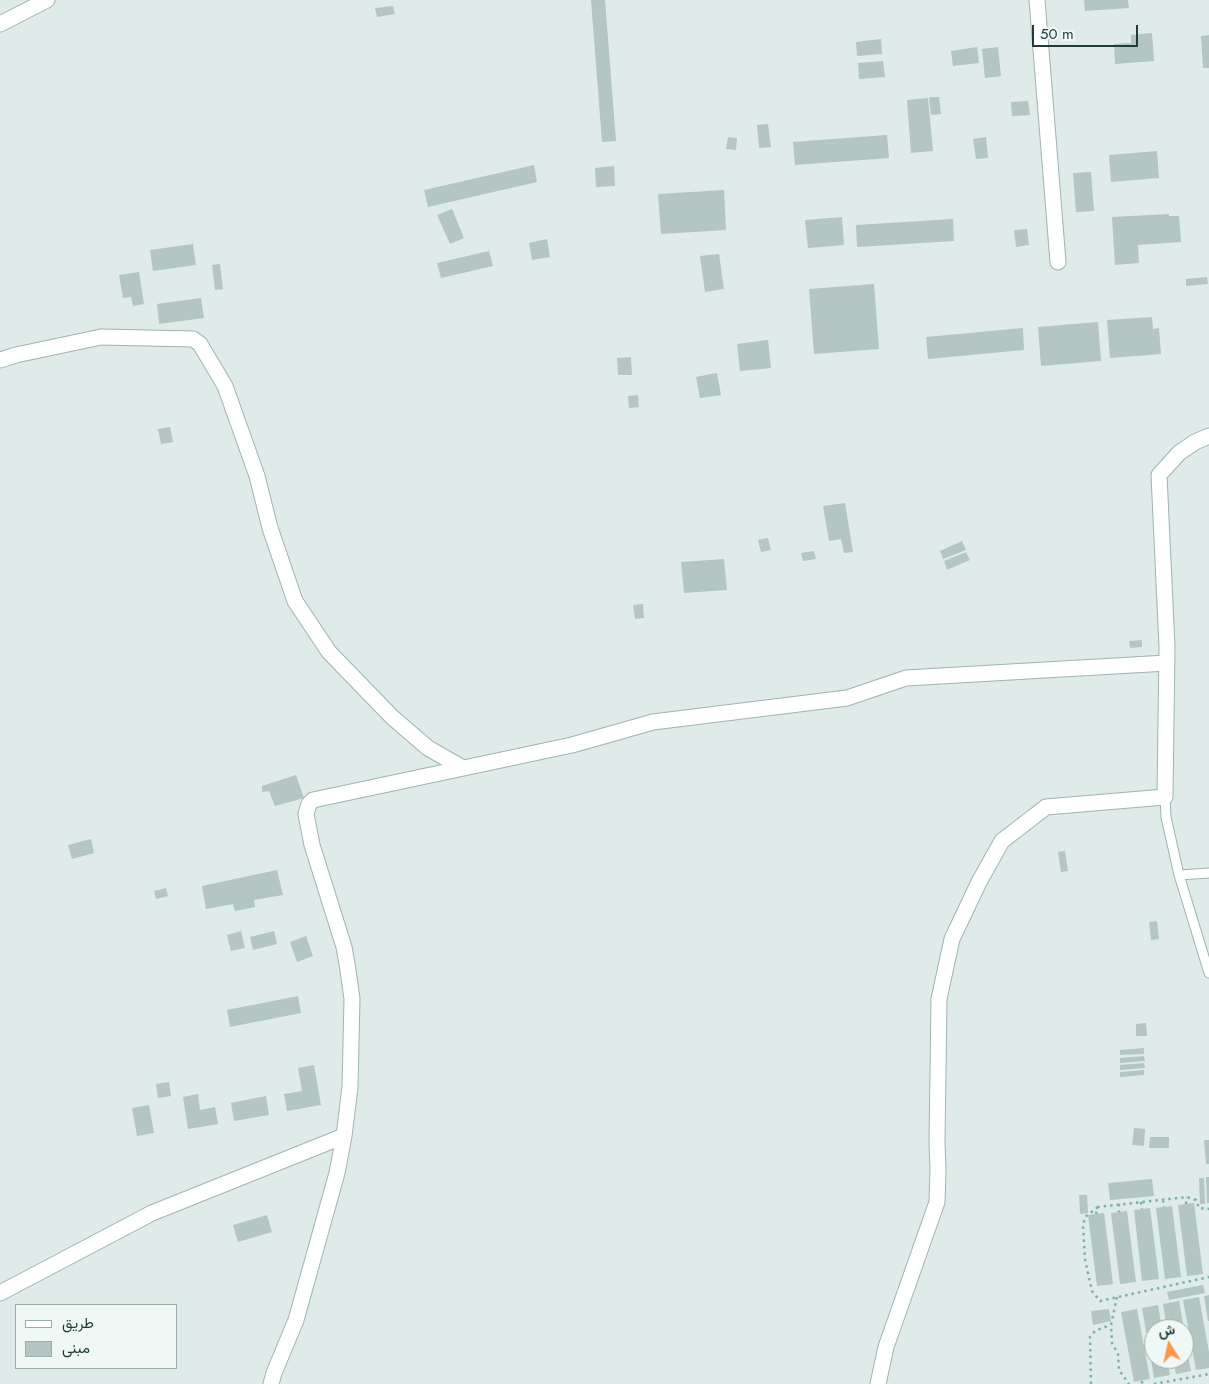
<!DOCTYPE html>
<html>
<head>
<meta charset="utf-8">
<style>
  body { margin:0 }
  #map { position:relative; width:1209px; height:1384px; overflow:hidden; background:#deebe8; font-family:Jost,Vazirmatn,sans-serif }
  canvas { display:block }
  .legend { position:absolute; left:15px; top:1304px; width:162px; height:65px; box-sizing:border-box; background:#eff8f5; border:1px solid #9badaa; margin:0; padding:6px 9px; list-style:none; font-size:15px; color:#1e3c3a }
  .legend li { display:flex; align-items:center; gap:10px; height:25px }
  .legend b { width:25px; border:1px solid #9badaa }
  .north { position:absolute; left:1144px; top:1319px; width:50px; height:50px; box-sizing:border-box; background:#eff8f5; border:1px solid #9badaa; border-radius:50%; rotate:350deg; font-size:14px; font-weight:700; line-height:20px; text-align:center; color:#1e3c3a }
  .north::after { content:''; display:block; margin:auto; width:18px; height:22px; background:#fd984a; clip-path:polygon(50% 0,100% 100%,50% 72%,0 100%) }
  .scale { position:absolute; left:1032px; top:25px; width:106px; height:22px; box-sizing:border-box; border:2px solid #1e3c3a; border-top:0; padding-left:6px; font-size:15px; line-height:18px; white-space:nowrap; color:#1e3c3a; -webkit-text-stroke:4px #eff8f5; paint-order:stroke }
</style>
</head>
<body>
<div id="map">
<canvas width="1209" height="1384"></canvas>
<ul class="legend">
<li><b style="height:6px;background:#fff"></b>طريق</li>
<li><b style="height:14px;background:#b3c6c1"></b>مبنى</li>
</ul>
<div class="north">ش</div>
<div class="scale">50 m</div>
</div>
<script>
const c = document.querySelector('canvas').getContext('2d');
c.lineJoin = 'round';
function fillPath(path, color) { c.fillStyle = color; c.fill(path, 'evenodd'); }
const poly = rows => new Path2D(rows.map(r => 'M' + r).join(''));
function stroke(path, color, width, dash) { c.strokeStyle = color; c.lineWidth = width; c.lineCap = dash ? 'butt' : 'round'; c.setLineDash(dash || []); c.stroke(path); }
const building = poly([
  [591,0,605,0,616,141,602,142],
  [1084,0,1128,0,1129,8,1085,11],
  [393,6,395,14,377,17,375,8],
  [1152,33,1154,61,1115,64,1114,44,1131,43,1131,35],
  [1209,35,1209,68,1203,68,1201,36],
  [881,39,882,54,857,56,856,42],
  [977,47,979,63,953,66,951,51],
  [998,47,1001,76,985,78,982,49],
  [883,61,885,77,859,79,858,63],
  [929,97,939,97,941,114,931,115],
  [928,98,933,151,911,153,907,100],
  [1028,101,1030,115,1012,116,1011,102],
  [768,124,771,147,759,148,757,125],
  [887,135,889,158,795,165,793,142],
  [728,137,737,138,736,150,726,149],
  [986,137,988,158,976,159,973,139],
  [1157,151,1159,178,1111,182,1109,155],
  [534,165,537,182,428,207,424,190],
  [614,166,615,186,596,187,595,168],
  [1091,172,1094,211,1076,212,1073,173],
  [724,190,726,230,661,234,658,194],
  [452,209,464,238,450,244,437,215],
  [1169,214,1169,216,1179,216,1181,242,1138,245,1139,263,1115,265,1112,217],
  [842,217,844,245,808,248,805,220],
  [953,219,954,241,857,247,856,225],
  [1027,229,1029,245,1016,247,1014,230],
  [547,239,550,257,532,260,529,243],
  [193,244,196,265,153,271,150,250],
  [489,251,493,266,441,278,437,263],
  [719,254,724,289,705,292,700,256],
  [220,264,223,289,215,290,212,265],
  [139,272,144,304,133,306,131,297,123,298,119,275],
  [1207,277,1208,284,1186,286,1186,279],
  [874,284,879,349,814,354,809,289],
  [201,298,204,318,159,324,157,304],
  [1152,317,1153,329,1159,328,1161,354,1110,358,1107,320],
  [1098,322,1101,361,1041,366,1038,327],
  [1023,328,1024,350,928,359,926,337],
  [768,340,771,368,740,371,737,344],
  [631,357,632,375,618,375,617,358],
  [717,373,721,395,700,398,696,377],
  [638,395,639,407,629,408,628,396],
  [170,427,173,442,161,444,158,429],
  [845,503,853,552,844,553,841,539,829,541,823,506],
  [768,538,771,550,761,552,758,540],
  [962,541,966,550,943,559,940,551],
  [814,551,816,559,803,561,801,553],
  [966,552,970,560,947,570,944,561],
  [724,559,727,590,684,593,681,562],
  [643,604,644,618,635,619,633,605],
  [1142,640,1142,647,1130,648,1129,641],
  [296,775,304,798,275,806,269,791,262,792,262,786],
  [91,839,94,853,72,859,68,845],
  [1065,851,1068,871,1061,872,1058,852],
  [277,870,283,895,254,900,255,907,235,911,233,904,206,909,202,886],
  [166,888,168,896,156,899,154,891],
  [1157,921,1159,939,1151,940,1149,922],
  [241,931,245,948,231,951,227,935],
  [274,931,277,944,253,950,250,937],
  [306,936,313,956,297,962,290,942],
  [298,996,301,1013,230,1027,227,1010],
  [1146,1023,1147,1036,1136,1036,1136,1024],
  [1144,1048,1144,1054,1120,1055,1120,1050],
  [1144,1056,1145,1061,1120,1063,1120,1058],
  [1144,1063,1145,1068,1120,1070,1120,1065],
  [314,1065,321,1105,287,1111,284,1094,302,1091,298,1068],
  [1144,1070,1144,1075,1120,1077,1120,1072],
  [169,1082,171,1096,158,1098,156,1084],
  [198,1094,200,1110,215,1107,218,1124,188,1129,183,1097],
  [266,1096,269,1115,234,1121,231,1103],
  [149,1105,154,1133,137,1136,132,1108],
  [1134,1128,1145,1129,1144,1146,1132,1145],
  [1150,1137,1169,1137,1169,1148,1149,1148],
  [1204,1140,1209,1140,1209,1164,1206,1164],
  [1206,1177,1209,1177,1209,1203,1207,1203],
  [1199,1178,1204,1178,1205,1204,1200,1204],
  [1152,1179,1154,1196,1110,1200,1108,1183],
  [1079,1195,1087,1195,1088,1213,1080,1214],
  [1194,1203,1203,1274,1187,1276,1178,1205],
  [1172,1206,1181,1277,1165,1279,1156,1208],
  [1150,1208,1159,1279,1142,1281,1134,1210],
  [1127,1211,1136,1282,1120,1284,1111,1213],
  [1104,1213,1113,1284,1097,1286,1088,1215],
  [267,1215,272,1232,238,1242,233,1225],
  [1203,1285,1205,1293,1169,1300,1167,1292],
  [1209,1295,1209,1321,1208,1321,1204,1296],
  [1199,1297,1209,1352,1209,1368,1196,1370,1183,1300],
  [1179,1301,1184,1329,1167,1329,1163,1304],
  [1158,1305,1162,1329,1154,1329,1154,1359,1167,1359,1170,1375,1154,1378,1142,1308],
  [1109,1309,1111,1321,1093,1325,1091,1311],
  [1137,1309,1150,1379,1134,1382,1121,1312],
  [1184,1336,1191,1371,1176,1374,1173,1359,1184,1359]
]);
const path = poly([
  [1163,1200,1164,1207],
  [1141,1202,1142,1209],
  [1119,1204,1119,1212],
  [1186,1204,1187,1197],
  [1098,1207,1085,1217,1083,1226,1085,1259,1089,1278,1092,1291,1100,1301,1209,1277],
  [1096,1214,1098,1207,1187,1197,1196,1200,1199,1208,1209,1209],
  [1117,1297,1111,1325,1112,1343,1118,1354,1119,1370,1129,1384],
  [1142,1381,1142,1384],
  [1091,1384,1090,1337,1095,1331,1110,1325],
  [1154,1384,1209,1374]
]);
const service = poly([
  [1165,797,1166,817,1179,875,1209,973],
  [1179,875,1209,873]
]);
const minor = poly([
  [1037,0,1058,262],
  [0,24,47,0],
  [0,360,16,355,101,337,193,339,200,344,225,386,257,476,270,528,295,601,329,652,392,717,428,748,463,768],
  [0,1293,152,1213,344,1136],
  [271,1384,274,1373,296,1320,337,1173,344,1136,350,1087,352,999,348,970,344,947,312,845,306,814,309,804,313,800,572,745,653,722,847,698,906,678,1167,663],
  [878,1384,886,1347,937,1202,938,1170,937,1143,939,999,952,939,979,882,1002,841,1046,807,1165,797,1167,647,1159,475,1179,453,1195,442,1209,436]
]);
fillPath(building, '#b3c6c1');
stroke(service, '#a1b3b0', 11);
stroke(minor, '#a1b3b0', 17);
stroke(path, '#7cb1ab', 2.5, [2.5, 4]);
stroke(service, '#fff', 9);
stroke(minor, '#fff', 15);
</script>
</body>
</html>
